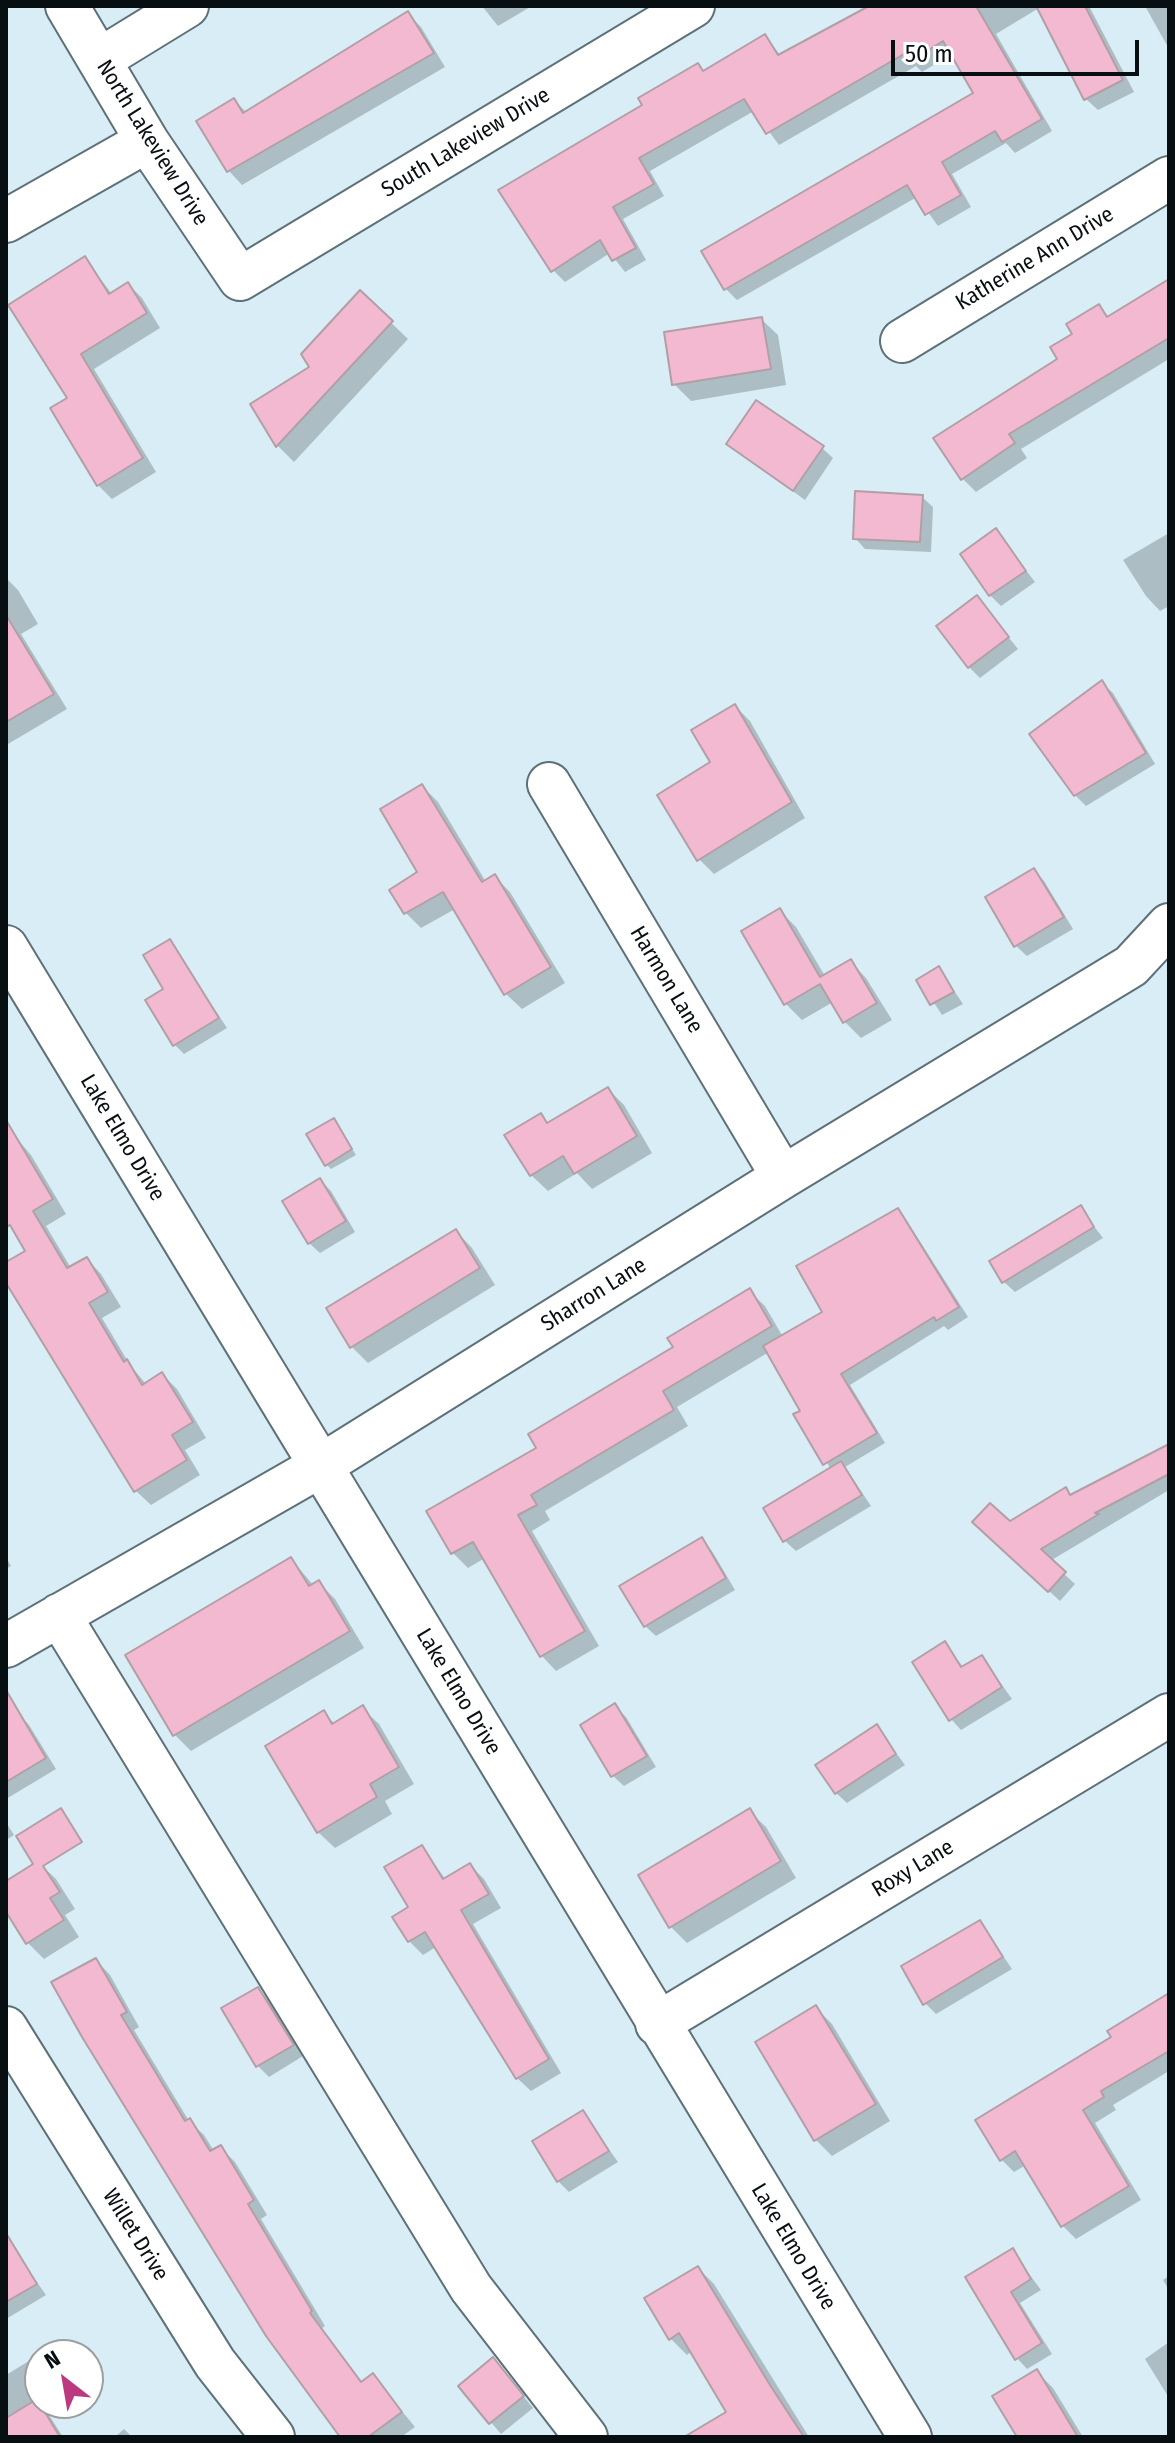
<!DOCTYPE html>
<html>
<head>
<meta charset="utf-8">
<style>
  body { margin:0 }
  #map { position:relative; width:1175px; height:2443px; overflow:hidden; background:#d8edf6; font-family:"Fira Sans Condensed",sans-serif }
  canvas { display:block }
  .frame { position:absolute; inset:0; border:8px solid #080f12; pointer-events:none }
  .north { position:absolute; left:24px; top:2339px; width:80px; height:80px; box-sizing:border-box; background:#fff; border:2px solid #9c9fa0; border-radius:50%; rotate:329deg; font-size:22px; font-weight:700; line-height:32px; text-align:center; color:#080f12 }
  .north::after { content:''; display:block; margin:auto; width:28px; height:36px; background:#bc3980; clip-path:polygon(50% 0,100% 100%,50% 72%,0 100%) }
  .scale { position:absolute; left:891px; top:40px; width:248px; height:36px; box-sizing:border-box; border:4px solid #080f12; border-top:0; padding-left:10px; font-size:24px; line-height:28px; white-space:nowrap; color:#080f12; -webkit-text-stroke:6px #fff; paint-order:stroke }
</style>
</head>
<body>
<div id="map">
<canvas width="1175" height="2443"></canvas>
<div class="frame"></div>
<div class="north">N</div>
<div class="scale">50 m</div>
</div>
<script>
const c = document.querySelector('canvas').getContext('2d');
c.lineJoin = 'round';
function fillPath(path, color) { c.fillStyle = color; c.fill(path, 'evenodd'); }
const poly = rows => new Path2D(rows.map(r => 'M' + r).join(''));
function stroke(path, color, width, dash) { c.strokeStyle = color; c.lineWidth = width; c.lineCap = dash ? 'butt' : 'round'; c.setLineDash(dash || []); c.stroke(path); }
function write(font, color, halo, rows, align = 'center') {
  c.font = font + ' "Fira Sans Condensed",sans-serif'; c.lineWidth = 6; c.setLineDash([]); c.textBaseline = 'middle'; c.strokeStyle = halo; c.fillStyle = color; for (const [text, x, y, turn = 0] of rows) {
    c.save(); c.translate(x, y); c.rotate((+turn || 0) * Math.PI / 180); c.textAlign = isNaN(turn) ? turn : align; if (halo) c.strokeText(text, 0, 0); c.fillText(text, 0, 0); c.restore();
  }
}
const shadow = poly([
  [482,6,532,6,498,26],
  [873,6,1089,6,1134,92,1098,110,1086,99,1039,8,996,34,1052,131,1015,153,1006,143,952,174,971,207,938,226,917,197,737,300,726,289,976,94,952,54,922,72,916,66,779,145,754,111,650,171,664,196,623,219,646,260,625,272,610,253,565,282,553,270,644,105,698,65,705,72,765,36,781,56],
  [1145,6,1169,6,1169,49],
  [408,14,421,27,445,67,242,185,229,171,199,121,234,100,247,113],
  [85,259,112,294,128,284,142,298,160,328,94,369,156,472,112,499,98,485,70,399],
  [1169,282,1169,359,1021,449,1027,458,976,492,962,478,1060,360,1075,334,1099,306,1110,318],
  [360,293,408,339,294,462,278,446,252,405,312,367],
  [761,319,778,335,786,385,691,401,674,384],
  [728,444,822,448,833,458,805,500],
  [922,497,933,507,931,552,865,549,855,538],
  [996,531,1035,582,1001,606,990,595],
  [1169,533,1169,606,1160,611,1146,596,1123,560],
  [6,578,18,590,38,624,21,634,67,709,8,744],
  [977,598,1018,649,980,678,969,667],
  [1102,683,1113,693,1155,764,1086,806,1075,795],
  [735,706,750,721,805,818,714,874,699,859,712,763],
  [422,786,438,802,486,882,495,877,510,892,565,983,522,1009,506,994,455,909,421,928,405,912,420,872],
  [1033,870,1044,881,1073,929,1027,956,1016,946],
  [779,910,796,927,825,976,850,961,866,978,892,1020,861,1038,845,1022,833,1002,802,1020,786,1004,743,932],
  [170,942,227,1028,184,1054,175,1045,166,990],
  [939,968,963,1004,942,1015,919,980],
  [608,1089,624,1105,652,1153,592,1189,577,1173,548,1191,531,1175,541,1115,549,1124],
  [334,1121,356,1155,331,1169,326,1164],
  [6,1126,31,1155,66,1214,46,1226,71,1268,87,1259,101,1274,121,1307,102,1318,130,1365,146,1384,162,1374,177,1389,206,1438,185,1450,200,1475,151,1505,136,1491,6,1278,6,1265,28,1252,6,1215],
  [320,1180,331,1191,355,1232,320,1253,309,1243],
  [1080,1208,1103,1238,1015,1292,1004,1282],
  [897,1211,907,1221,968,1317,948,1330,944,1326,850,1385,885,1443,845,1467,871,1506,796,1551,785,1541,831,1470,769,1352,677,1407,688,1426,545,1511,550,1520,532,1531,599,1646,556,1671,541,1655,485,1558,468,1568,453,1553,539,1448,749,1291,765,1306,783,1337,825,1313],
  [456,1231,472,1248,495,1285,368,1363,352,1347],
  [1169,1446,1169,1490,1050,1561,1075,1584,1060,1601,985,1533,1009,1523,1065,1490,1072,1496],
  [701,1540,712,1551,735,1590,656,1636,645,1626],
  [6,1557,11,1566,6,1569],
  [291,1559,314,1586,319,1583,335,1599,364,1648,191,1751,175,1735],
  [945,1644,964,1668,982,1657,1012,1699,961,1730,951,1719],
  [615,1706,626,1717,656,1767,624,1786,613,1776],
  [362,1708,379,1724,414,1784,385,1801,392,1814,335,1848,318,1832,324,1713,335,1724],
  [19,1714,29,1725,56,1769,6,1799,6,1722],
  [877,1727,905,1765,847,1803,836,1793],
  [749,1811,766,1827,796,1878,687,1943,671,1927],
  [6,1822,14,1835,6,1840],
  [422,1847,446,1880,470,1865,484,1879,501,1908,473,1924,561,2073,531,2091,517,2078,436,1947,423,1955,409,1941],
  [39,1863,56,1879,75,1909,65,1915,79,1937,44,1959,28,1943,6,1908,6,1883],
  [980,1922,1012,1969,936,2014,925,2003],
  [96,1960,110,1975,139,2027,134,2030,189,2121,204,2135,214,2151,221,2148,235,2162,267,2215,261,2219,325,2326,322,2328,363,2383,373,2376,415,2427,401,2437,343,2437,268,2334],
  [258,1989,269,2000,303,2056,269,2077,258,2066],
  [1169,1996,1169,2071,1113,2105,1116,2110,1095,2123,1141,2200,1076,2239,1063,2226,1026,2165,1014,2172,1001,2159,1114,2037],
  [816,2008,832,2024,890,2121,832,2156,816,2140,758,2043],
  [583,2113,618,2162,569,2192,558,2181],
  [15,2251,46,2295,6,2319,6,2257],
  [1012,2251,1041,2290,1020,2303,1052,2354,1027,2369,1017,2358,968,2278],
  [698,2268,714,2284,809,2437,688,2437,729,2412,692,2351,687,2355,670,2338],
  [1169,2276,1169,2290,1163,2280],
  [60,2342,72,2355,40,2355,40,2403,69,2403,49,2415,63,2437,11,2437,6,2428,6,2375],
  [1169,2342,1169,2398,1145,2359],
  [493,2359,533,2408,501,2434,460,2386],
  [1037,2372,1053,2388,1083,2437,1019,2437],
  [124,2429,132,2437,115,2437]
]);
const building = poly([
  [869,6,976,6,1042,119,1002,142,995,131,942,162,961,195,925,215,907,185,724,290,701,251,973,93,943,41,909,62,904,54,766,134,744,99,639,158,654,184,613,207,636,248,612,261,600,240,551,272,498,190,642,105,638,98,698,63,703,71,765,34,778,55,869,6],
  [1036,6,1085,6,1123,80,1084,100,1036,6],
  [408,11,434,53,227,172,196,121,234,98,243,113,408,11],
  [85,256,109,294,128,282,147,313,81,354,143,458,97,486,50,408,67,398,8,305,85,256],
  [1169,279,1169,338,1009,434,1015,443,961,480,933,438,1057,359,1050,347,1072,334,1066,324,1099,304,1107,317,1169,279],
  [360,290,393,321,276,447,250,404,309,367,301,354,360,290],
  [762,317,771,369,672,385,664,332,762,317],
  [756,400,824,446,793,491,726,444,756,400],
  [855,491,923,495,920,542,853,539,855,491],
  [996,528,1026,571,989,596,960,554,996,528],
  [977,595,1009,637,968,668,936,626,977,595],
  [6,615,54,694,6,722,6,615],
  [1102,680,1146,753,1074,796,1029,734,1102,680],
  [735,704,792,802,697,861,657,795,710,762,691,730,735,704],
  [422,784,482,882,495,874,551,967,504,995,443,892,404,914,389,890,417,872,380,809,422,784],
  [1034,868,1064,917,1014,947,985,897,1034,868],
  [780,908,820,977,851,959,877,1003,843,1023,820,984,784,1005,741,931,780,908],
  [170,939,219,1018,173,1046,145,1000,163,989,143,955,170,939],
  [939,966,954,992,930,1005,916,980,939,966],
  [608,1087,637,1136,574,1174,563,1156,530,1176,504,1135,541,1113,547,1123,608,1087],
  [334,1118,352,1149,325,1166,306,1134,334,1118],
  [6,1120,53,1199,33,1211,67,1268,87,1257,108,1292,89,1303,124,1362,127,1359,142,1385,162,1372,193,1422,172,1435,187,1460,134,1492,6,1283,6,1262,25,1251,10,1225,6,1227,6,1120],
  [320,1178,346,1221,308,1244,282,1201,320,1178],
  [1081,1205,1094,1227,1002,1283,989,1261,1081,1205],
  [898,1208,959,1307,936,1321,934,1317,841,1374,877,1433,823,1465,793,1414,800,1411,763,1346,822,1312,796,1266,898,1208],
  [456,1229,480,1268,350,1348,326,1308,456,1229],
  [750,1288,772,1326,663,1391,674,1410,531,1495,537,1505,518,1515,585,1631,540,1657,473,1542,451,1554,426,1511,536,1448,528,1434,673,1347,667,1338,750,1288],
  [1169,1444,1169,1474,1095,1513,1099,1514,1041,1549,1066,1572,1048,1592,972,1522,990,1503,1010,1521,1066,1487,1070,1495,1169,1444],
  [841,1461,862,1495,783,1542,763,1508,841,1461],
  [702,1537,726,1578,644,1627,619,1586,702,1537],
  [291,1557,309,1586,319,1580,350,1631,173,1736,125,1655,291,1557],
  [945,1641,961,1667,982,1655,1002,1687,949,1721,912,1662,945,1641],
  [6,1690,46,1758,6,1782,6,1690],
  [615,1703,647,1756,611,1777,580,1725,615,1703],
  [363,1705,399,1767,370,1784,377,1797,317,1833,265,1746,324,1710,332,1724,363,1705],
  [877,1724,896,1754,835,1794,815,1765,877,1724],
  [61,1808,82,1842,43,1866,60,1892,50,1898,64,1920,26,1944,6,1912,6,1881,33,1864,16,1836,61,1808],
  [750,1808,781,1861,669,1928,638,1875,750,1808],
  [422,1845,443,1879,470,1863,489,1894,461,1910,549,2059,516,2079,425,1932,408,1942,392,1917,408,1907,384,1867,422,1845],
  [980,1920,1003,1957,923,2005,901,1966,980,1920],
  [96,1958,127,2012,121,2015,185,2121,190,2118,210,2151,221,2145,254,2200,248,2204,312,2311,310,2313,361,2382,373,2373,402,2412,368,2437,340,2437,266,2336,82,2037,51,1982,96,1958],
  [258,1987,294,2045,256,2067,221,2008,258,1987],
  [1169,1993,1169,2051,1101,2091,1104,2097,1083,2110,1129,2186,1061,2227,1015,2151,1000,2161,975,2120,1111,2037,1107,2031,1169,1993],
  [816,2005,876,2104,814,2141,755,2042,816,2005],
  [583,2110,609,2151,557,2182,532,2141,583,2110],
  [6,2233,37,2284,6,2302,6,2233],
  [1013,2248,1031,2279,1011,2292,1042,2343,1015,2360,965,2277,1013,2248],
  [698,2266,770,2385,804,2437,684,2437,726,2412,679,2333,669,2340,644,2298,698,2266],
  [493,2357,524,2396,489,2424,458,2386,493,2357],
  [1037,2369,1078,2437,1017,2437,992,2396,1037,2369],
  [37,2399,60,2437,6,2437,6,2418,37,2399]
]);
const minor = poly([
  [67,6,147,141,240,279,693,6],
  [99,60,187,6],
  [6,221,147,141],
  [902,341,1169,178],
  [549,784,783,1177],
  [6,947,910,2437],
  [59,1615,471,2288,586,2437],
  [6,1646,322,1465,783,1177,1131,966,1169,925],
  [657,2024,1169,1715],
  [6,2028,215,2363,273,2437]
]);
const streetNames = [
  ["North Lakeview Drive",152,143,58],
  ["South Lakeview Drive",466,143,-31],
  ["Katherine Ann Drive",1035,259,-31],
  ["Harmon Lane",666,980,59],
  ["Lake Elmo Drive",122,1138,59],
  ["Sharron Lane",594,1295,-32],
  ["Lake Elmo Drive",458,1692,59],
  ["Roxy Lane",913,1869,-31],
  ["Willet Drive",135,2235,58],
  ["Lake Elmo Drive",793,2247,59]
];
fillPath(shadow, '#0003');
fillPath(building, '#f2b9d1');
stroke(building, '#b29fa6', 2);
stroke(minor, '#5e7078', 46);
stroke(minor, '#fff', 42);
write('22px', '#080f12', '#fff', streetNames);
</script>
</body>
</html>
